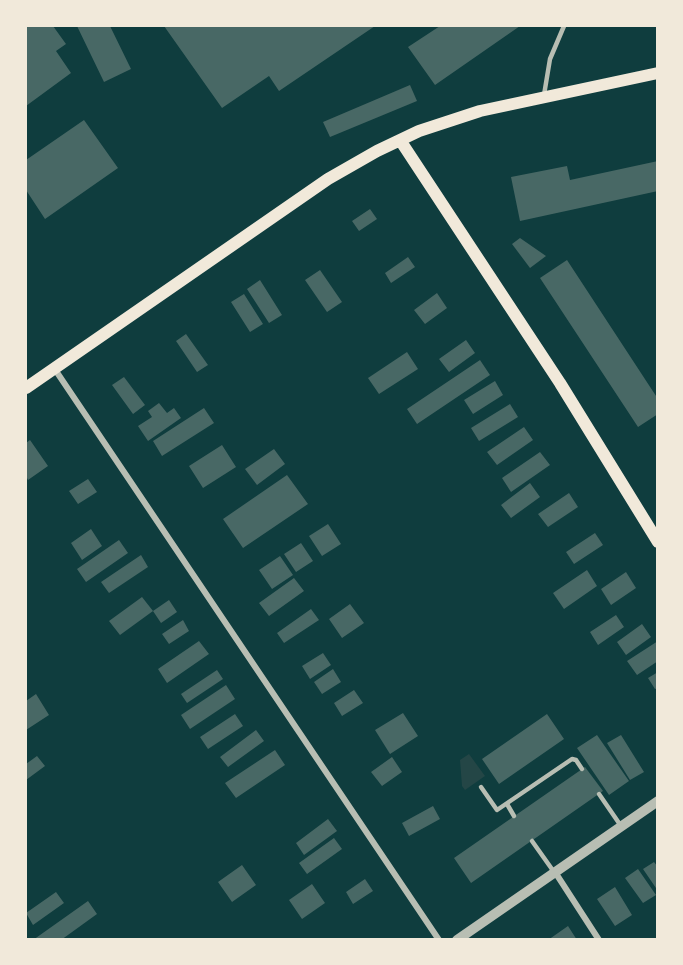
<!DOCTYPE html>
<html>
<head>
<meta charset="utf-8">
<style>
  body { margin:0 }
  #map { position:relative; width:683px; height:965px; overflow:hidden; background:#0f3d3e; font-family:"Work Sans",sans-serif }
  canvas { display:block }
  .frame { position:absolute; inset:0; border:27px solid #f1e9da; pointer-events:none }
</style>
</head>
<body>
<div id="map">
<canvas width="683" height="965"></canvas>
<div class="frame"></div>
</div>
<script>
const c = document.querySelector('canvas').getContext('2d');
c.lineJoin = 'round';
function fillPath(path, color) { c.fillStyle = color; c.fill(path, 'evenodd'); }
const poly = rows => new Path2D(rows.map(r => 'M' + r).join(''));
function stroke(path, color, width, dash) { c.strokeStyle = color; c.lineWidth = width; c.lineCap = dash ? 'butt' : 'round'; c.setLineDash(dash || []); c.stroke(path); }
const green = poly([
  [469,754,485,776,465,790,462,786,460,760]
]);
const building = poly([
  [26,26,53,26,66,44,56,51,71,73,26,106],
  [77,26,110,26,131,69,104,82],
  [164,26,375,26,279,91,269,76,222,108],
  [440,26,520,26,435,85,408,47],
  [410,85,417,101,330,137,323,122],
  [84,120,118,168,45,219,26,190,26,160],
  [658,161,658,191,520,221,511,177,567,166,570,180],
  [370,209,377,219,359,231,352,221],
  [520,238,546,256,530,268,512,244],
  [408,257,415,267,391,283,385,273],
  [567,260,658,399,658,414,638,427,540,278],
  [320,270,342,302,327,312,305,280],
  [260,280,282,315,269,323,247,289],
  [437,293,447,308,425,324,414,310],
  [244,294,263,324,250,332,231,302],
  [186,334,208,365,197,372,176,341],
  [466,340,475,353,449,372,439,359],
  [407,352,418,369,379,394,368,378],
  [480,360,490,375,417,424,407,409],
  [124,377,145,405,133,414,112,385],
  [495,381,503,395,473,414,464,400],
  [159,403,167,413,174,408,181,418,148,441,138,426,152,417,148,411],
  [510,404,518,417,479,441,471,428],
  [204,408,214,423,162,456,153,441],
  [524,427,533,440,497,465,487,452],
  [30,440,48,466,28,480,26,476,26,443],
  [222,445,236,467,203,488,189,466],
  [274,449,285,464,257,485,245,469],
  [540,452,550,465,511,492,502,478],
  [287,475,308,504,243,548,223,519],
  [88,479,97,492,78,504,69,491],
  [530,483,540,497,511,518,501,505],
  [569,493,578,507,548,527,538,514],
  [328,524,341,544,322,556,309,536],
  [91,529,102,546,82,560,71,543],
  [595,533,603,545,574,564,566,552],
  [119,540,128,553,86,582,77,569],
  [301,543,313,561,296,572,284,554],
  [141,555,148,567,109,593,101,582],
  [280,556,293,575,272,589,259,570],
  [587,570,597,586,564,609,553,593],
  [626,572,636,588,611,605,601,589],
  [294,578,304,591,269,616,259,603],
  [142,597,153,611,120,635,109,621],
  [169,600,177,612,161,623,153,611],
  [350,604,364,623,342,638,329,619],
  [311,609,319,620,284,643,277,633],
  [616,615,624,627,598,645,590,632],
  [183,620,189,631,169,644,162,634],
  [642,624,651,637,626,655,617,642],
  [199,641,209,654,167,683,158,669],
  [658,641,658,661,637,675,627,661],
  [323,653,331,665,310,679,302,666],
  [333,669,341,682,322,694,314,682],
  [217,670,223,679,187,703,181,694],
  [658,672,658,688,655,689,648,678],
  [226,685,235,699,190,729,181,715],
  [354,690,363,703,342,716,334,703],
  [36,694,49,715,26,730,26,701],
  [403,713,418,736,390,754,375,730],
  [235,714,243,726,208,749,200,737],
  [547,714,564,739,499,784,482,759],
  [256,730,264,741,228,767,220,757],
  [597,735,629,781,609,795,577,748],
  [621,735,644,772,630,780,607,743],
  [275,750,285,765,236,798,225,783],
  [37,756,45,766,26,780,26,764],
  [392,757,402,772,382,786,371,772],
  [585,767,603,791,471,883,454,858],
  [433,806,440,819,409,836,402,823],
  [328,819,337,831,304,855,296,843],
  [334,838,342,849,307,874,299,863],
  [654,862,658,867,658,891,643,869],
  [242,865,256,885,232,902,218,882],
  [638,869,656,895,643,903,625,878],
  [365,879,373,891,353,904,346,892],
  [312,884,325,903,302,919,289,900],
  [615,887,632,915,615,926,597,899],
  [56,892,64,903,33,925,26,913],
  [88,901,97,914,61,940,33,940],
  [568,926,577,940,548,940]
]);
const service = poly([
  [544,95,550,59,564,26],
  [481,787,497,810,572,759,576,760,582,769],
  [599,794,621,826],
  [507,804,514,816],
  [532,841,554,872]
]);
const minor = poly([
  [54,368,439,940],
  [555,872,599,940]
]);
const tertiary = poly([
  [457,940,658,801]
]);
const secondary = poly([
  [400,140,560,383,658,542],
  [26,388,328,179,377,151,419,131,480,111,658,73]
]);
fillPath(green, '#244646');
fillPath(building, '#486865');
stroke(service, '#b8beb3', 4.5);
stroke(minor, '#b8beb3', 6);
stroke(tertiary, '#b8beb3', 10);
stroke(secondary, '#f1e9da', 12);
</script>
</body>
</html>
